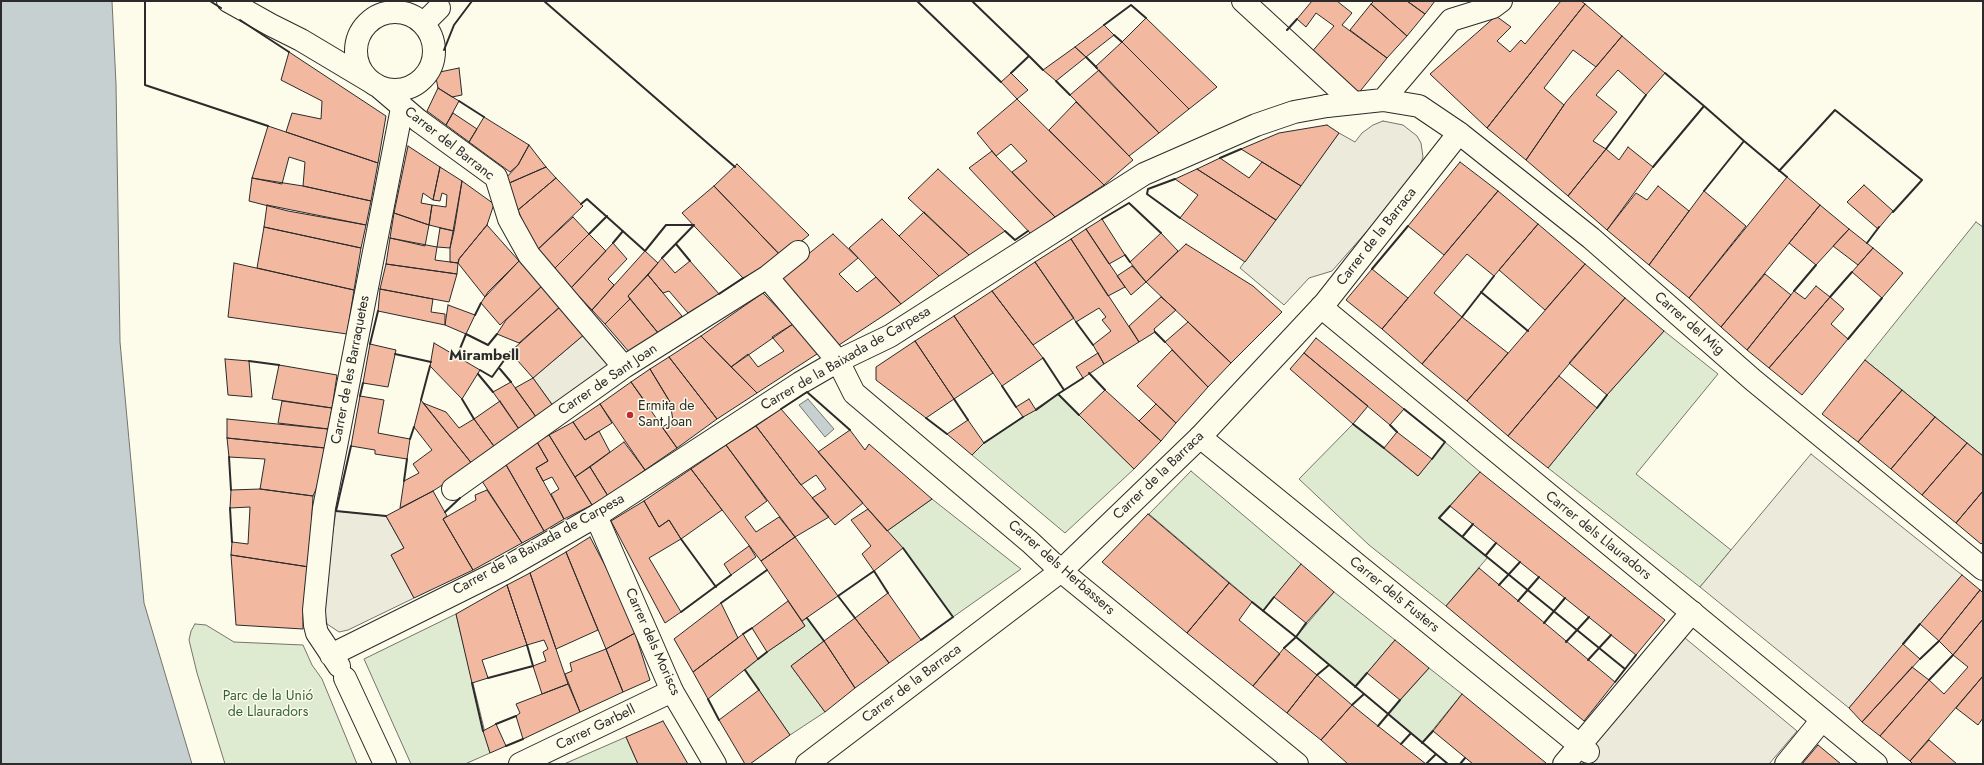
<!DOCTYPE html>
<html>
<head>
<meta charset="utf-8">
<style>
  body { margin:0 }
  #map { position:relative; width:1984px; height:765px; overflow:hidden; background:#fdfbea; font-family:Jost,sans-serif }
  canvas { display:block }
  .frame { position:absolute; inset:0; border:2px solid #2b2b2b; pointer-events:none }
</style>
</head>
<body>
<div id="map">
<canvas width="1984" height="765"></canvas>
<div class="frame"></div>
</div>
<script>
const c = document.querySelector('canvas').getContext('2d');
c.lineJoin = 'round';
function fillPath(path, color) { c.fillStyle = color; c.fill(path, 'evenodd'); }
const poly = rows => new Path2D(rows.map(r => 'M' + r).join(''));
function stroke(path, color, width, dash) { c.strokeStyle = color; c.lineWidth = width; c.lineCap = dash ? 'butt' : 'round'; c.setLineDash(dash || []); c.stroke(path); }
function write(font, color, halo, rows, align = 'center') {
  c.font = font + ' Jost,sans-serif'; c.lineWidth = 3; c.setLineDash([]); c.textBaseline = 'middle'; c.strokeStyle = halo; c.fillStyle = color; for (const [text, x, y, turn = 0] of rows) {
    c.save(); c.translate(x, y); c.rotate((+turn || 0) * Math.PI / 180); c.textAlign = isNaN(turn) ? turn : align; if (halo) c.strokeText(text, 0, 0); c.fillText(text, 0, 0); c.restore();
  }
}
const green = poly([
  [1976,222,1983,227,1983,456,1865,360,1976,222],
  [1664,331,1718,374,1636,474,1731,550,1700,587,1548,468,1607,395,1664,331],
  [1058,394,1134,469,1065,533,972,455,984,443,1058,394],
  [1353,424,1418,476,1445,442,1480,472,1439,518,1488,557,1446,606,1369,545,1299,479,1353,424],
  [1191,471,1301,564,1263,611,1149,514,1191,471],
  [932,499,1021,569,953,617,903,548,887,531,932,499],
  [1334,592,1395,640,1355,687,1296,637,1334,592],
  [456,614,490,753,465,764,411,764,364,659,456,614],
  [807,618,824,641,791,666,825,712,790,735,745,670,767,652,805,626,802,621,807,618],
  [195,624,206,625,234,642,303,645,312,665,322,679,357,764,225,764,197,673,189,640,191,631,195,624],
  [1429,668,1462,694,1422,743,1388,714,1429,668],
  [626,737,638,764,564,764,626,737]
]);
const parking = poly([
  [1383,121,1403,125,1417,136,1421,143,1423,157,1417,174,1332,271,1309,278,1284,305,1240,268,1339,133,1355,142,1362,133,1373,125,1383,121],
  [586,333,624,367,559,414,533,378,586,333],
  [1811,454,1962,575,1849,708,1700,587,1811,454],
  [336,511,386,516,404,548,391,555,414,598,348,630,339,632,327,624,325,614,328,564,336,511],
  [1685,638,1797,731,1769,764,1578,764,1685,638]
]);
const water = poly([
  [1,1,112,1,116,84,120,342,144,603,192,764,1,764,1,1],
  [808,399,834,429,825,437,799,405,808,399]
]);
const building = poly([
  [1312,1,1337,1,1352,13,1342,25,1387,58,1357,95,1310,54,1334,26,1316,13,1306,27,1297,19,1312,1],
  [1374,1,1407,1,1425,14,1407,36,1371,4,1374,1],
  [1407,1,1435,1,1425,14,1407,1],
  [1561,1,1581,1,1585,4,1487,128,1430,74,1496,16,1511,27,1497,41,1510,52,1521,40,1525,44,1561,1],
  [1371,4,1407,36,1387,58,1350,30,1371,4],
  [1585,4,1622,36,1596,67,1573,50,1544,88,1564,105,1526,160,1487,128,1585,4],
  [1146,18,1217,87,1189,109,1122,42,1146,18],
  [1104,25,1114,35,1086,57,1075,47,1104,25],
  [1622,36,1665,73,1646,95,1618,70,1596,95,1617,112,1593,141,1606,149,1568,196,1526,160,1566,102,1622,36],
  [1122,42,1189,109,1159,133,1095,67,1122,42],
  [1075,47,1086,57,1056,81,1043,70,1075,47],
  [289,52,386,116,378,163,286,132,292,113,321,119,322,101,281,80,289,52],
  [459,68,462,95,452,97,438,88,435,73,459,68],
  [1099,70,1159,133,1129,156,1070,95,1099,70],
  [1011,73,1028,90,1017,99,1001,82,1011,73],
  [438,88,459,101,446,125,427,111,438,88],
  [1017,99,1104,185,1055,217,1012,172,1027,161,1011,144,996,156,977,133,1017,99],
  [1076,102,1133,160,1104,185,1049,130,1076,102],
  [453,113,477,129,469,142,446,125,453,113],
  [484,117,529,145,518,165,510,172,469,142,484,117],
  [1327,125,1339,133,1301,186,1241,149,1279,133,1327,125],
  [268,126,378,163,371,201,303,186,305,162,289,157,282,184,252,178,268,126],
  [529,145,546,167,507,184,505,179,518,165,529,145],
  [408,146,440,167,433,200,423,193,421,203,432,205,429,225,394,213,408,146],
  [1628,147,1653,167,1607,230,1568,196,1606,149,1619,160,1628,147],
  [992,151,996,156,1055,217,1031,234,969,168,992,151],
  [1220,158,1249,178,1262,162,1301,186,1276,220,1197,169,1220,158],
  [1460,162,1498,191,1444,255,1408,226,1460,162],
  [737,164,809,235,782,257,714,186,737,164],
  [440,167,462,181,454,231,429,225,432,205,446,207,447,195,442,193,440,201,433,200,440,167],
  [546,167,556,178,518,210,507,184,546,167],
  [938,169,1005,231,969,255,908,198,938,169],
  [1197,169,1276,220,1245,262,1180,218,1198,195,1175,179,1197,169],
  [1787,177,1820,205,1721,327,1689,298,1787,177],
  [252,178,303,186,371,201,366,225,288,211,249,201,252,178],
  [556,178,583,206,535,252,518,210,556,178],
  [462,181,494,204,487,225,459,259,458,263,450,262,450,248,462,181],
  [1864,185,1893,211,1878,229,1847,202,1864,185],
  [714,186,782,257,743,278,682,213,714,186],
  [1658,186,1689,211,1649,265,1607,230,1636,193,1647,200,1658,186],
  [1498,191,1538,224,1494,276,1467,254,1434,293,1462,317,1422,364,1382,329,1498,191],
  [1704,191,1746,226,1689,298,1649,265,1704,191],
  [267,205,366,225,361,248,264,227,267,205],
  [1820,205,1849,229,1816,265,1789,243,1820,205],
  [924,212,969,255,939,276,899,236,924,212],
  [394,213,429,225,425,246,390,238,394,213],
  [573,217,589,234,553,270,535,252,573,217],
  [882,219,939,276,901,304,849,248,882,219],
  [1102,219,1125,255,1109,264,1086,229,1102,219],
  [1538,224,1585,264,1545,310,1499,270,1538,224],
  [487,225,519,261,485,297,458,263,459,259,487,225],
  [264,227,361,248,354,290,257,268,264,227],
  [440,228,454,231,450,248,437,247,440,228],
  [1086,229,1125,287,1108,296,1071,239,1086,229],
  [1849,229,1873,248,1858,265,1833,246,1849,229],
  [1161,233,1178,251,1146,282,1130,262,1161,233],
  [589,234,606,251,571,288,553,270,589,234],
  [833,234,858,258,839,274,857,292,876,277,901,304,839,345,780,277,833,234],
  [390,238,437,247,435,260,458,263,457,274,386,264,390,238],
  [1071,239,1139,342,1104,364,1093,345,1111,331,1102,320,1106,317,1099,308,1076,322,1035,262,1071,239],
  [613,243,627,259,608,279,614,285,592,310,571,288,613,243],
  [1186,244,1253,286,1282,312,1231,363,1146,282,1186,244],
  [1873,248,1903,273,1882,298,1852,272,1873,248],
  [645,251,658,263,628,296,630,299,605,324,592,310,645,251],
  [662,258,675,273,690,261,719,294,688,313,669,291,663,293,648,275,662,258],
  [519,261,542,286,500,325,481,303,488,292,519,261],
  [1035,262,1074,318,1033,345,992,291,1035,262],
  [234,263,354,290,347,334,228,317,234,263],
  [386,264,457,274,449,302,380,289,386,264],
  [1585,264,1625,298,1508,436,1467,401,1585,264],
  [1132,266,1146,282,1131,295,1117,276,1132,266],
  [1372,269,1408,298,1382,329,1346,300,1372,269],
  [1765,274,1791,295,1747,350,1721,327,1765,274],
  [648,275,682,316,659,334,628,296,648,275],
  [542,286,561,306,519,343,497,334,506,320,542,286],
  [1816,286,1830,297,1769,368,1747,350,1794,291,1805,299,1816,286],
  [380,289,433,299,431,312,445,314,445,325,378,311,380,289],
  [992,291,1043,358,1002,386,954,316,992,291],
  [763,293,793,324,731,367,701,336,763,293],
  [1161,297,1176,310,1154,329,1155,332,1139,342,1129,326,1161,297],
  [1830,297,1844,309,1831,324,1848,339,1802,395,1769,368,1830,297],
  [1625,298,1664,331,1607,395,1569,363,1625,298],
  [630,299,659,334,630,353,605,324,630,299],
  [448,305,475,315,466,334,445,325,448,305],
  [561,306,586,333,533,378,510,352,561,306],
  [954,316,993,373,954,399,915,341,954,316],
  [1462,317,1508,353,1467,401,1422,364,1462,317],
  [1188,322,1231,363,1208,387,1165,342,1188,322],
  [793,324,820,352,757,393,731,367,748,354,758,367,784,351,772,337,793,324],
  [701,336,757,393,717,419,669,357,701,336],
  [1316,338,1404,409,1390,425,1304,353,1316,338],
  [915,341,954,399,926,418,876,380,876,367,915,341],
  [434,343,480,370,462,399,430,366,434,343],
  [370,344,396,350,388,387,363,383,370,344],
  [1172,350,1208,387,1176,423,1137,386,1172,350],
  [1098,353,1104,364,1083,378,1076,367,1098,353],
  [1304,353,1368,406,1353,424,1290,369,1304,353],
  [669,357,717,419,677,448,662,427,673,421,670,402,650,369,669,357],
  [225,359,249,361,252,397,228,395,225,359],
  [1865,360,1902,390,1858,442,1822,414,1865,360],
  [279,365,337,375,332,408,272,399,279,365],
  [650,369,670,402,652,411,631,382,650,369],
  [1559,376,1597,408,1548,468,1508,436,1559,376],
  [533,378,556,410,539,421,515,388,533,378],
  [511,382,539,421,521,432,493,392,511,382],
  [631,382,677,448,645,470,600,404,631,382],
  [1105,390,1161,441,1134,469,1079,415,1105,390],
  [1902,390,1935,417,1891,469,1858,442,1902,390],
  [360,396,384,400,378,433,410,439,407,459,375,454,375,450,351,446,360,396],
  [1029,399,1036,410,1023,417,1016,407,1029,399],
  [421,400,473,465,433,491,400,508,404,481,419,473,413,464,432,450,414,427,421,400],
  [282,401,332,408,328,429,278,423,282,401],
  [500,401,521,432,496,449,474,419,500,401],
  [423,403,446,412,459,428,474,419,496,449,473,465,423,403],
  [600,404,612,423,585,440,573,422,600,404],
  [1156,404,1176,423,1161,441,1139,421,1156,404],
  [781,409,863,503,835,525,812,498,826,489,816,475,801,485,756,426,781,409],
  [1935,417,1967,443,1922,495,1891,469,1935,417],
  [227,419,328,429,325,448,227,438,227,419],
  [968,420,984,443,972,455,947,434,968,420],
  [573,422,585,440,599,431,610,452,575,477,549,435,573,422],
  [756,426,798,481,829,517,795,537,726,445,756,426],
  [850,430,865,450,869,444,932,499,887,531,818,452,850,430],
  [1397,432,1432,459,1418,476,1384,448,1397,432],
  [549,435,592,505,564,519,551,494,559,489,552,477,543,481,536,468,548,461,537,442,549,435],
  [227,438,325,448,317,487,313,496,260,489,265,459,229,457,227,438],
  [537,442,548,461,536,468,564,519,544,531,505,463,537,442],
  [624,442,645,470,608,496,590,467,624,442],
  [1967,443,1983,456,1983,491,1956,523,1922,495,1967,443],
  [726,445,767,501,745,517,756,532,779,517,795,537,761,561,691,469,726,445],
  [505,463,544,531,522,543,480,478,505,463],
  [590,467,608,496,592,505,575,477,590,467],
  [691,469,722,510,681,539,669,520,659,527,644,501,691,469],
  [1480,472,1665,620,1636,655,1450,506,1480,472],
  [260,489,313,496,309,567,231,555,232,542,248,544,250,507,230,508,231,490,260,489],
  [487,490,522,543,473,570,443,519,476,500,475,495,487,490],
  [433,491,447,516,443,519,473,570,414,598,391,555,404,548,386,516,433,491],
  [1983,491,1983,542,1981,544,1956,523,1983,491],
  [644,501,659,527,669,520,681,539,649,558,681,612,665,623,611,521,644,501],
  [868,509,903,548,874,571,862,554,871,546,851,520,868,509],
  [1148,514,1229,583,1187,633,1102,562,1148,514],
  [590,537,620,594,635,633,606,649,566,552,590,537],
  [795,537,838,596,802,621,761,561,795,537],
  [749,546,756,557,731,575,724,564,749,546],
  [566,552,598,630,556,649,530,573,566,552],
  [231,555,309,567,303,617,303,629,236,625,231,555],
  [1301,564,1334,592,1306,623,1274,597,1301,564],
  [1479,568,1615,682,1584,721,1446,606,1479,568],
  [530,573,568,684,542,694,533,666,546,661,543,652,548,649,544,640,527,645,507,585,530,573],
  [1962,575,1980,590,1939,641,1920,624,1962,575],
  [1229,583,1252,602,1239,620,1280,654,1253,686,1187,633,1229,583],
  [507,585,527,645,482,660,488,678,472,683,456,614,507,585],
  [1980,590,1983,593,1983,619,1953,655,1939,641,1980,590],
  [888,593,921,640,889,663,855,618,888,593],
  [788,601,805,626,767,652,752,628,788,601],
  [721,603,738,638,693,672,674,639,721,603],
  [855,618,889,663,855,688,824,641,855,618],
  [1983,619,1983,676,1910,761,1880,736,1929,680,1944,694,1968,667,1953,655,1983,619],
  [635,633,650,680,623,692,606,649,635,633],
  [743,634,758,659,708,699,693,672,743,634],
  [1395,640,1429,668,1400,700,1367,673,1395,640],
  [824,641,855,688,825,712,791,666,824,641],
  [1903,644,1920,659,1862,722,1849,708,1903,644],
  [1284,648,1317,675,1287,713,1253,686,1284,648],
  [606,649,623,692,580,712,565,674,572,671,570,663,606,649],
  [1912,667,1929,680,1880,736,1862,722,1912,667],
  [1317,675,1352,705,1321,740,1287,713,1317,675],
  [1983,676,1983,718,1978,725,1956,708,1983,676],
  [568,684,580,712,523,739,516,716,520,713,516,704,568,684],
  [759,690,790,735,750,764,745,764,719,720,759,690],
  [1462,694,1546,763,1545,764,1473,764,1433,731,1462,694],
  [1352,705,1378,726,1426,764,1348,764,1321,740,1352,705],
  [663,721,688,764,638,764,626,737,663,721],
  [496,724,506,746,490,753,483,731,496,724],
  [1929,740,1957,764,1913,764,1910,761,1929,740],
  [1818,745,1841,764,1802,764,1818,745]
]);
const pedestrian = poly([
  [419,121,496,177,509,219,529,255,624,367],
  [767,277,838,361],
  [1200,437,1588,752],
  [453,489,624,367,767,277,798,252],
  [596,516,672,691],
  [331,655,502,570,596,516,800,383,838,361,890,336,1144,174,1256,125,1294,112,1327,106],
  [339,666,317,633,315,625,314,610,324,508,402,108],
  [1564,764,1692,612],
  [1786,764,1822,720]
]);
const minor = poly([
  [228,1,271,25,301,40,378,86,419,121],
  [1243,1,1354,103],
  '356 51a39 39 0 1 1 78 0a39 39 0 1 1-78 0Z',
  [423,24,439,8],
  [1383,100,1451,20,1493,7,1501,1],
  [1327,106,1383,100,1419,106,1459,133,1591,238,1753,380,1983,569],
  [1321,307,1876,764],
  [838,361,854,393,1030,542,1061,571,1297,764],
  [345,678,385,764],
  [520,764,672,691,715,764],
  [807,764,1061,571,1200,437,1325,303,1459,133]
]);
const wall = poly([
  [145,1,145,85,268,126],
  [210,1,221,8],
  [544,1,735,167],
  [917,1,1001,82],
  [972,1,1029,56],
  [240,20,289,52],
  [1104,25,1131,5,1146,18],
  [1287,30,1297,19],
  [1114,35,1122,42],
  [444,50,454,25,472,1],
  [1086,57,1097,68],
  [1011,73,1029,56,1043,70],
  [1665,73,1704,106],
  [1056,81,1070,95],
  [459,101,484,117],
  [1606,149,1646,95],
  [1220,158,1241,149],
  [1653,167,1704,106,1744,141],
  [1779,171,1835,110,1922,180,1893,212],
  [1175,179,1148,189,1147,194,1180,218],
  [1704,191,1744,141,1787,177],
  [581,204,587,199,645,251,666,225,694,225],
  [1102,219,1129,203,1161,233],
  [1005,231,1015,240,1028,231],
  [589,234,607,216],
  [613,243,623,231],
  [1867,243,1879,227],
  [676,244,690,261],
  [1125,255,1130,262],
  [662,258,694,225],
  [1372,269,1408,226],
  [1794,291,1816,265],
  [1481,292,1528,331],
  [719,294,743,278],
  [1830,297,1852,272],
  [475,315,481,303],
  [1462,317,1494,276],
  [1076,322,1093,345],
  [1155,332,1165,342],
  [1848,339,1882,298],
  [370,344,378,311],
  [395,354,431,362],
  [457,356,466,334,488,345,497,334],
  [1043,358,1064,390],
  [249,361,279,365],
  [500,369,511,382],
  [480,370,492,377,510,352],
  [1089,373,1105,390],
  [478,374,493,392],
  [1002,386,1016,407],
  [360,396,363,383],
  [462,399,474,419],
  [954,399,968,420],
  [421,400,430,366],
  [1597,408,1607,395],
  [781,409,807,392,850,430],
  [1404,409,1445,442,1432,459],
  [1036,410,1058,394],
  [1079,415,1058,394,1083,378],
  [926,418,947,434],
  [1353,424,1384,448],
  [1390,425,1397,432],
  [410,439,414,427],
  [984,443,1023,417],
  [351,446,336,511,386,516],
  [229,457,231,490],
  [404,481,407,459],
  [1450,506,1439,518,1625,669],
  [230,508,232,542],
  [445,512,460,498],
  [1463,536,1473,524],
  [681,539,716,587],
  [903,548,953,617,921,640],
  [1486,555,1496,543],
  [1499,585,1520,562],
  [1518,601,1539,577],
  [1252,602,1296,637,1306,623],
  [721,603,767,570],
  [1263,611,1274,597],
  [681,612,731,575],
  [807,618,824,641],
  [855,618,838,596,874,571,888,593],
  [1544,623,1565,598],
  [743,634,752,628],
  [1566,642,1589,617],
  [1903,644,1920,624],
  [1284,648,1296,637,1448,764],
  [758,659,767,652],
  [1920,659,1939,641],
  [1588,660,1611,635],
  [745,670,759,690],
  [1317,675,1329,665],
  [488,678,533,666,527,645],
  [1929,680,1953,655],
  [1615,682,1636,655],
  [472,683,483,731],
  [1355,687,1367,673],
  [708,699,719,720],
  [1352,705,1364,694],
  [496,724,516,716],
  [1378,726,1400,700],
  [1422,743,1433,731],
  [1401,744,1411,733],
  [506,746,523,739],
  [1426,764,1436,754],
  [1460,764,1465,758]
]);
const markers = [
  [630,415,4,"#c62828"]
];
const streetNames = [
  ["Carrer del Barranc",449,144,38],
  ["Carrer de la Barraca",1377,237,-52],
  ["Carrer del Mig",1689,324,41],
  ["Carrer de la Baixada de Carpesa",846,359,-30],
  ["Carrer de les Barraquetes",351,370,-79],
  ["Carrer de Sant Joan",608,380,-34],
  ["Carrer de la Barraca",1159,476,-44],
  ["Carrer dels Llauradors",1598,536,39],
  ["Carrer de la Baixada de Carpesa",539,545,-29],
  ["Carrer dels Herbassers",1061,568,41],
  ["Carrer dels Fusters",1394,595,39],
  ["Carrer dels Moriscs",652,642,66],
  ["Carrer de la Barraca",912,684,-37],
  ["Carrer Garbell",596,728,-26]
];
const poiNames = [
  ["Ermita de",638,407],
  ["Sant Joan",638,423]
];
const parkNames = [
  ["Parc de la Unió",268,697],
  ["de Llauradors",268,713]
];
const neighbourhoodNames = [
  ["Mirambell",484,356]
];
fillPath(green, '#deebd1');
stroke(green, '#74746e', 1);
fillPath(parking, '#eceadb');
stroke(parking, '#74746e', 1);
fillPath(water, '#c7d0d0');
stroke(water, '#74746e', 1);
fillPath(building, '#f2b8a0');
stroke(building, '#2b2b2b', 1);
stroke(pedestrian, '#2b2b2b', 24);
stroke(minor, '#2b2b2b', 24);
stroke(pedestrian, '#fdfbea', 22);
stroke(minor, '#fdfbea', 22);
stroke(wall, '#2b2b2b', 2);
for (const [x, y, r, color] of markers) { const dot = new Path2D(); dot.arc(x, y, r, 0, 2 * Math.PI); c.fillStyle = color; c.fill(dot); stroke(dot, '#fdfbea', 1.5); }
write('14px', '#2b2b2b', '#fdfbea', streetNames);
write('14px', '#2b2b2b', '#fdfbea', poiNames, 'left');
write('14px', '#34623c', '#fdfbea', parkNames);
write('bold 15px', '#2b2b2b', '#fdfbea', neighbourhoodNames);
</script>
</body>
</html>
